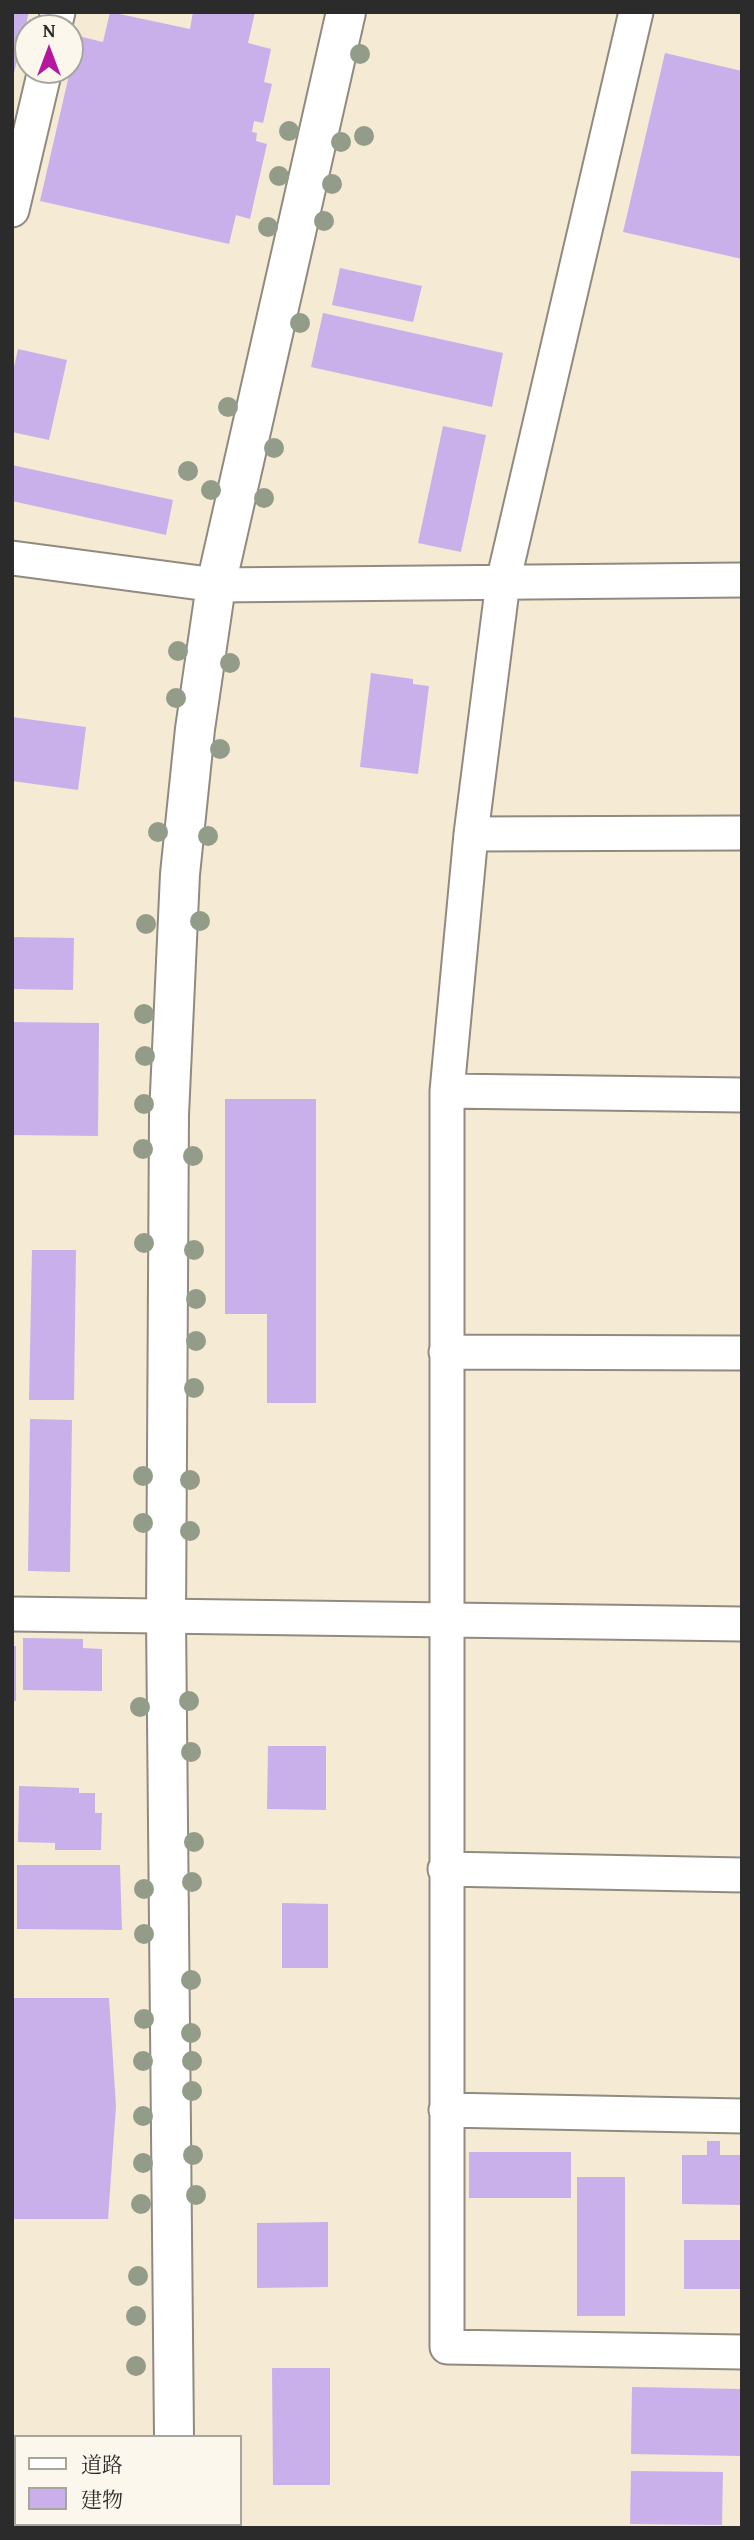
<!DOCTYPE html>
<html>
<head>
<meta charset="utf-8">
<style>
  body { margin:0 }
  #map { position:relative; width:754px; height:2540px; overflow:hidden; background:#f5ead4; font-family:"Gentium Book Plus","Noto Serif JP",serif }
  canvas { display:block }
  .frame { position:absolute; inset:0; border:14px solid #2b2b2b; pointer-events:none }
  .legend { position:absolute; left:14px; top:2435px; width:228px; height:91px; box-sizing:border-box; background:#fbf7ec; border:2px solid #a8a59f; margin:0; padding:9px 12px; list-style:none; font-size:21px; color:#2b2b2b }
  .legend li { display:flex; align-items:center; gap:14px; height:35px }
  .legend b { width:35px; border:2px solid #a8a59f }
  .north { position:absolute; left:14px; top:14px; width:70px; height:70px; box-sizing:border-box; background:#fbf7ec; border:2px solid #a8a59f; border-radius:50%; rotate:0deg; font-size:19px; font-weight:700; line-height:28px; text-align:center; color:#2b2b2b }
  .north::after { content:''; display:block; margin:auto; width:24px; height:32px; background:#b5179e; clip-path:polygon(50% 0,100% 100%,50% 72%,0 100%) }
</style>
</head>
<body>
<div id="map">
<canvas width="754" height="2540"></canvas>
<div class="frame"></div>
<ul class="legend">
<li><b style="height:9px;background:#fff"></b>道路</li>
<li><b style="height:19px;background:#cab0eb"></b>建物</li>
</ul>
<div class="north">N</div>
</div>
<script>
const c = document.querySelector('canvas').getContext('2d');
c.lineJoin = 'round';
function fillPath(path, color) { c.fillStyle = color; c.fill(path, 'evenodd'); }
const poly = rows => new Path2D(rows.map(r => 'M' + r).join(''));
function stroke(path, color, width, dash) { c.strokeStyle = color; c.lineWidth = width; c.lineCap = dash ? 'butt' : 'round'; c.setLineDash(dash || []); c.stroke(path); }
const building = poly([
  [12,12,29,12,14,73,12,72],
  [110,12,190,29,193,12,255,12,248,43,271,49,264,82,272,84,263,123,254,121,252,132,257,133,256,141,267,144,250,219,236,215,229,244,40,201,78,36,103,42],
  [665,53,742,71,742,259,623,232],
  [340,268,422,286,413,322,332,305],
  [323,313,503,353,492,407,311,367],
  [18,349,67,360,49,440,12,432,12,376],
  [443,426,486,435,461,552,418,543],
  [12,465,173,500,166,535,12,501],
  [371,673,413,679,413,684,429,686,418,774,360,767],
  [12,717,86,727,78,790,12,781],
  [12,937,74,938,73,990,12,989],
  [12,1022,99,1023,98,1136,12,1135],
  [225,1099,316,1099,316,1403,267,1403,267,1314,225,1314],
  [32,1250,76,1250,74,1400,29,1400],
  [30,1419,72,1420,70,1572,28,1571],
  [23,1638,83,1639,83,1648,102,1649,102,1691,23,1690],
  [12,1646,16,1646,16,1701,12,1701],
  [268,1746,326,1746,326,1810,267,1809],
  [19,1786,79,1788,79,1793,95,1793,95,1813,102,1813,101,1850,55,1850,55,1843,18,1842],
  [17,1865,120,1865,122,1930,17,1929],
  [282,1903,328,1904,328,1968,282,1968],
  [12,1998,109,1998,116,2106,108,2219,12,2219],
  [707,2141,720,2141,720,2155,742,2155,742,2205,682,2204,682,2155,707,2155],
  [469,2152,571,2152,571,2198,469,2198],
  [577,2177,625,2177,625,2316,577,2316],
  [328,2222,328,2287,257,2288,257,2223],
  [684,2240,742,2240,742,2289,684,2289],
  [272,2368,330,2368,330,2485,273,2485],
  [632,2387,742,2389,742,2456,631,2454],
  [631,2471,723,2472,722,2525,630,2524]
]);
const minor = poly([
  [636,12,503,582,471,834,447,1091,447,2347,742,2352],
  [54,28,58,12],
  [12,210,45,70],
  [12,558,216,585,742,580],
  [471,834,742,833],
  [447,1091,742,1095],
  [446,1352,742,1353],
  [12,1614,742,1624],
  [445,1869,742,1875],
  [446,2110,742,2116]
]);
const tertiary = poly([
  [174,2437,166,1618,169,1115,180,874,195,729,216,585,346,12],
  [173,2524,173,2528]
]);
const trees = [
  [360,54],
  [289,131],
  [364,136],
  [341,142],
  [279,176],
  [332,184],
  [324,221],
  [268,227],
  [300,323],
  [228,407],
  [274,448],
  [188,471],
  [211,490],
  [264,498],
  [178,651],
  [230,663],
  [176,698],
  [220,749],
  [158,832],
  [208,836],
  [200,921],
  [146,924],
  [144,1014],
  [145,1056],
  [144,1104],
  [143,1149],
  [193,1156],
  [144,1243],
  [194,1250],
  [196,1299],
  [196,1341],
  [194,1388],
  [143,1476],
  [190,1480],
  [143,1523],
  [190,1531],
  [189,1701],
  [140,1707],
  [191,1752],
  [194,1842],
  [192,1882],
  [144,1889],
  [144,1934],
  [191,1980],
  [144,2019],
  [191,2033],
  [143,2061],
  [192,2061],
  [192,2091],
  [143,2116],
  [193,2155],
  [143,2163],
  [196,2195],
  [141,2204],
  [138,2276],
  [136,2316],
  [136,2366]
];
fillPath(building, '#cab0eb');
stroke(minor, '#908a80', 37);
stroke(tertiary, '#908a80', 42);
stroke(minor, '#fff', 33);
stroke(tertiary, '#fff', 38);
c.fillStyle = '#939c88';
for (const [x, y] of trees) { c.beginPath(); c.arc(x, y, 10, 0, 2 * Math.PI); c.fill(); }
</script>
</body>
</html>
